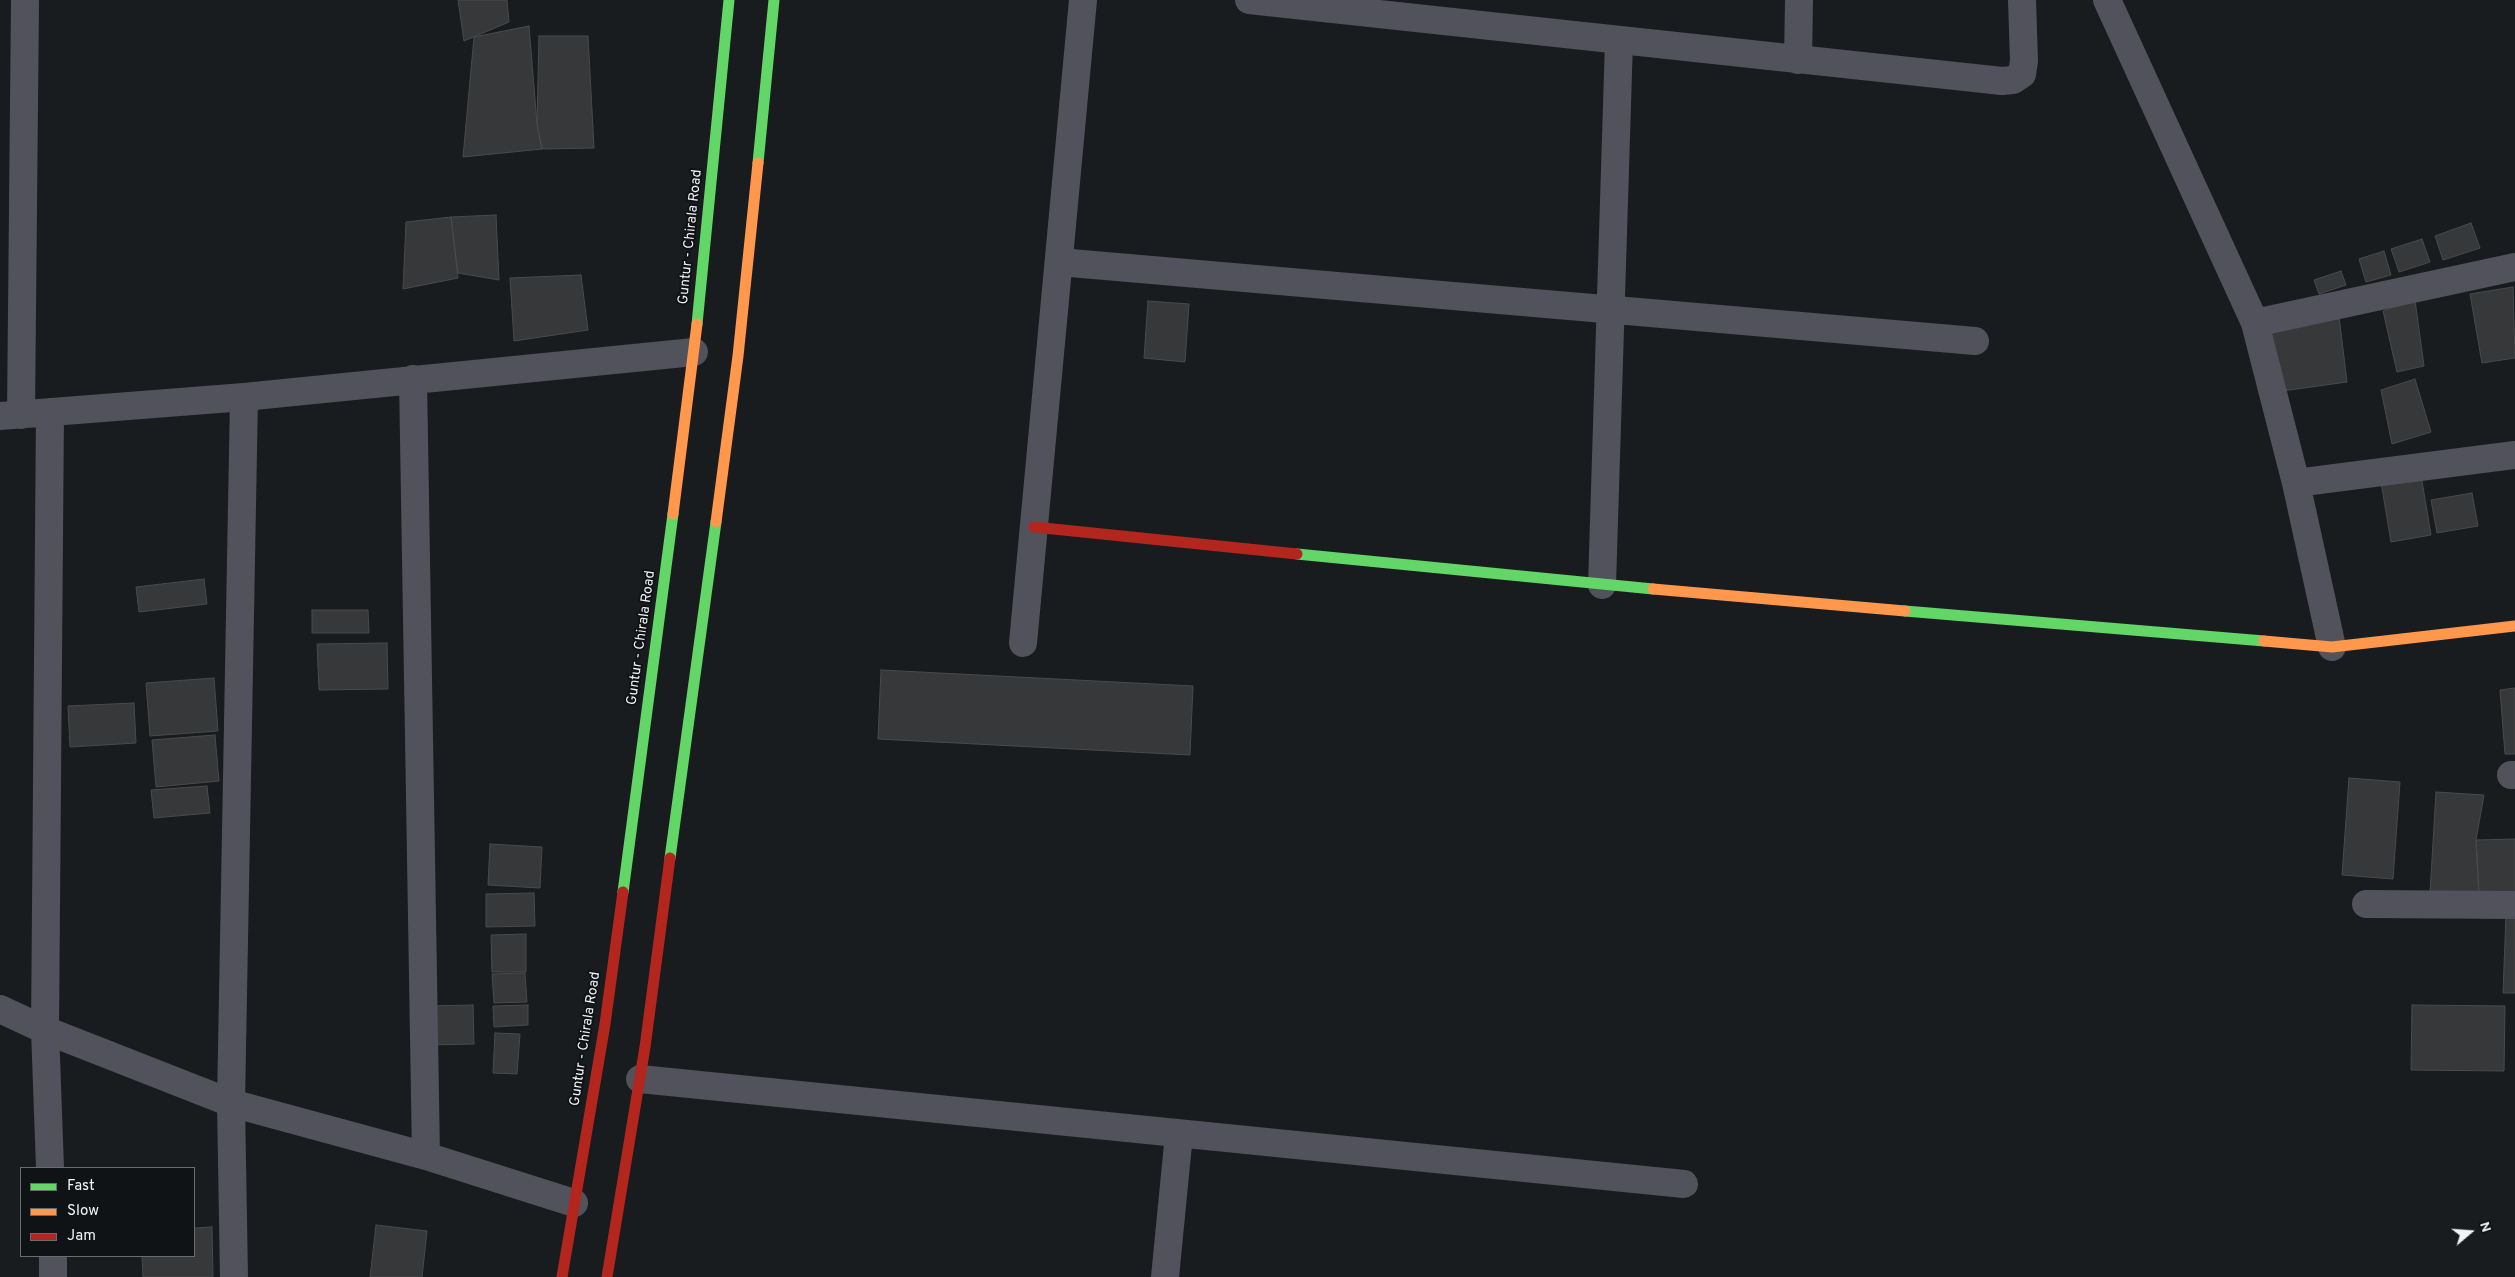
<!DOCTYPE html>
<html>
<head>
<meta charset="utf-8">
<style>
  body { margin:0 }
  #map { position:relative; width:2515px; height:1277px; overflow:hidden; background:#191c1e; font-family:Overpass,sans-serif }
  canvas { display:block }
  .legend { position:absolute; left:20px; top:1167px; width:175px; height:90px; box-sizing:border-box; background:#101316; border:1px solid #6a6d70; margin:0; padding:6px 9px; list-style:none; font-size:15px; color:#f1f3f6 }
  .legend li { display:flex; align-items:center; gap:10px; height:25px }
  .legend b { width:25px; border:1px solid #6a6d70 }
  .north { position:absolute; left:2445px; top:1207px; width:50px; height:50px; -webkit-text-stroke:4px #101316; paint-order:stroke; rotate:72deg; font-size:14px; font-weight:700; line-height:20px; text-align:center; color:#f1f3f6 }
  .north::after { content:''; display:block; margin:auto; width:18px; height:22px; background:#f1f3f6; clip-path:polygon(50% 0,100% 100%,50% 72%,0 100%) }
</style>
</head>
<body>
<div id="map">
<canvas width="2515" height="1277"></canvas>
<ul class="legend">
<li><b style="height:6px;background:#63d668"></b>Fast</li>
<li><b style="height:6px;background:#ff974d"></b>Slow</li>
<li><b style="height:6px;background:#b3261e"></b>Jam</li>
</ul>
<div class="north">N</div>
</div>
<script>
const c = document.querySelector('canvas').getContext('2d');
c.lineJoin = 'round';
function fillPath(path, color) { c.fillStyle = color; c.fill(path, 'evenodd'); }
const poly = rows => new Path2D(rows.map(r => 'M' + r).join(''));
function stroke(path, color, width, dash) { c.strokeStyle = color; c.lineWidth = width; c.lineCap = dash ? 'butt' : 'round'; c.setLineDash(dash || []); c.stroke(path); }
function write(font, color, halo, rows, align = 'center') {
  c.font = font + ' Overpass,sans-serif'; c.lineWidth = 4; c.setLineDash([]); c.textBaseline = 'middle'; c.strokeStyle = halo; c.fillStyle = color; for (const [text, x, y, turn = 0] of rows) {
    c.save(); c.translate(x, y); c.rotate((+turn || 0) * Math.PI / 180); c.textAlign = isNaN(turn) ? turn : align; if (halo) c.strokeText(text, 0, 0); c.fillText(text, 0, 0); c.restore();
  }
}
const building = poly([
  [458,0,507,0,509,22,464,41,458,0],
  [529,26,537,124,542,149,463,157,474,37,529,26],
  [539,36,588,36,594,148,542,149,537,124,539,36],
  [496,215,499,280,458,273,451,217,496,215],
  [451,217,458,278,403,289,406,222,451,217],
  [2471,223,2480,248,2443,260,2435,236,2471,223],
  [2422,239,2430,262,2399,272,2391,249,2422,239],
  [2384,251,2391,275,2366,282,2359,259,2384,251],
  [2341,271,2346,285,2319,294,2314,280,2341,271],
  [581,275,588,330,514,341,510,278,581,275],
  [2513,287,2515,358,2482,363,2470,294,2513,287],
  [2415,300,2424,366,2397,372,2383,311,2415,300],
  [1148,301,1189,304,1185,362,1144,358,1148,301],
  [2339,316,2347,382,2282,391,2270,329,2339,316],
  [2415,379,2431,432,2392,444,2381,390,2415,379],
  [2421,475,2431,535,2391,542,2381,482,2421,475],
  [2472,493,2478,526,2437,533,2431,500,2472,493],
  [204,579,207,604,139,612,136,587,204,579],
  [312,610,368,610,369,633,312,633,312,610],
  [387,643,388,689,319,690,317,644,387,643],
  [881,670,1193,686,1190,755,878,739,881,670],
  [214,678,218,731,150,736,146,683,214,678],
  [2515,688,2515,754,2505,754,2500,690,2515,688],
  [134,703,136,743,70,747,68,706,134,703],
  [215,735,219,781,156,787,152,740,215,735],
  [2349,778,2400,782,2393,879,2342,875,2349,778],
  [207,786,210,813,154,818,151,790,207,786],
  [2436,792,2484,795,2476,840,2479,896,2430,893,2436,792],
  [2515,839,2515,894,2479,896,2476,840,2515,839],
  [490,844,542,847,540,888,488,885,490,844],
  [534,893,535,926,486,927,486,894,534,893],
  [2506,915,2515,916,2515,993,2503,993,2506,915],
  [526,934,526,972,492,972,491,935,526,934],
  [525,973,527,1002,494,1003,492,974,525,973],
  [473,1005,474,1044,429,1045,428,1006,473,1005],
  [528,1005,528,1025,494,1027,493,1006,528,1005],
  [2412,1005,2505,1006,2504,1071,2411,1070,2412,1005],
  [495,1033,520,1034,517,1074,493,1073,495,1033],
  [376,1225,427,1231,422,1277,370,1277,376,1225],
  [212,1227,213,1277,143,1277,142,1256,194,1256,194,1228,212,1227]
]);
const street = poly([
  [1249,0,2002,81,2013,80,2022,74,2024,61,2022,0],
  [2107,0,2255,323,2296,483,2332,647],
  [1798,60,1799,0],
  [1059,262,1975,341],
  [2255,323,2515,267],
  [413,379,426,1156],
  [21,415,25,0],
  [0,416,244,397,694,352],
  [2296,483,2515,455],
  [1602,585,1619,41],
  [1023,643,1083,0],
  [2511,775,2515,775],
  [2366,904,2515,905],
  [0,1009,45,1030,231,1103,426,1156,574,1203],
  [640,1079,1684,1184],
  [50,1168,45,1030,50,412],
  [53,1256,53,1277],
  [234,1277,231,1103,244,397],
  [1165,1277,1179,1134]
]);
const fast = poly([
  [758,163,774,0],
  [697,324,729,0],
  [1297,554,1653,589],
  [1905,611,2264,641],
  [670,858,716,522],
  [623,892,673,514]
]);
const slow = poly([
  [673,514,697,324],
  [716,522,738,356,758,163],
  [1653,589,1905,611],
  [2264,641,2332,647,2515,626]
]);
const jam = poly([
  [1034,527,1297,554],
  [562,1277,605,1024,623,892],
  [607,1277,645,1047,670,858]
]);
const streetNames = [
  ["Guntur - Chirala Road",691,237,-84],
  ["Guntur - Chirala Road",642,638,-82],
  ["Guntur - Chirala Road",586,1039,-81]
];
fillPath(building, '#363839');
stroke(building, '#494a4c', 1);
stroke(street, '#51525b', 28);
stroke(fast, '#63d668', 11);
stroke(slow, '#ff974d', 11);
stroke(jam, '#b3261e', 11);
write('14px', '#f1f3f6', '#101316', streetNames);
</script>
</body>
</html>
